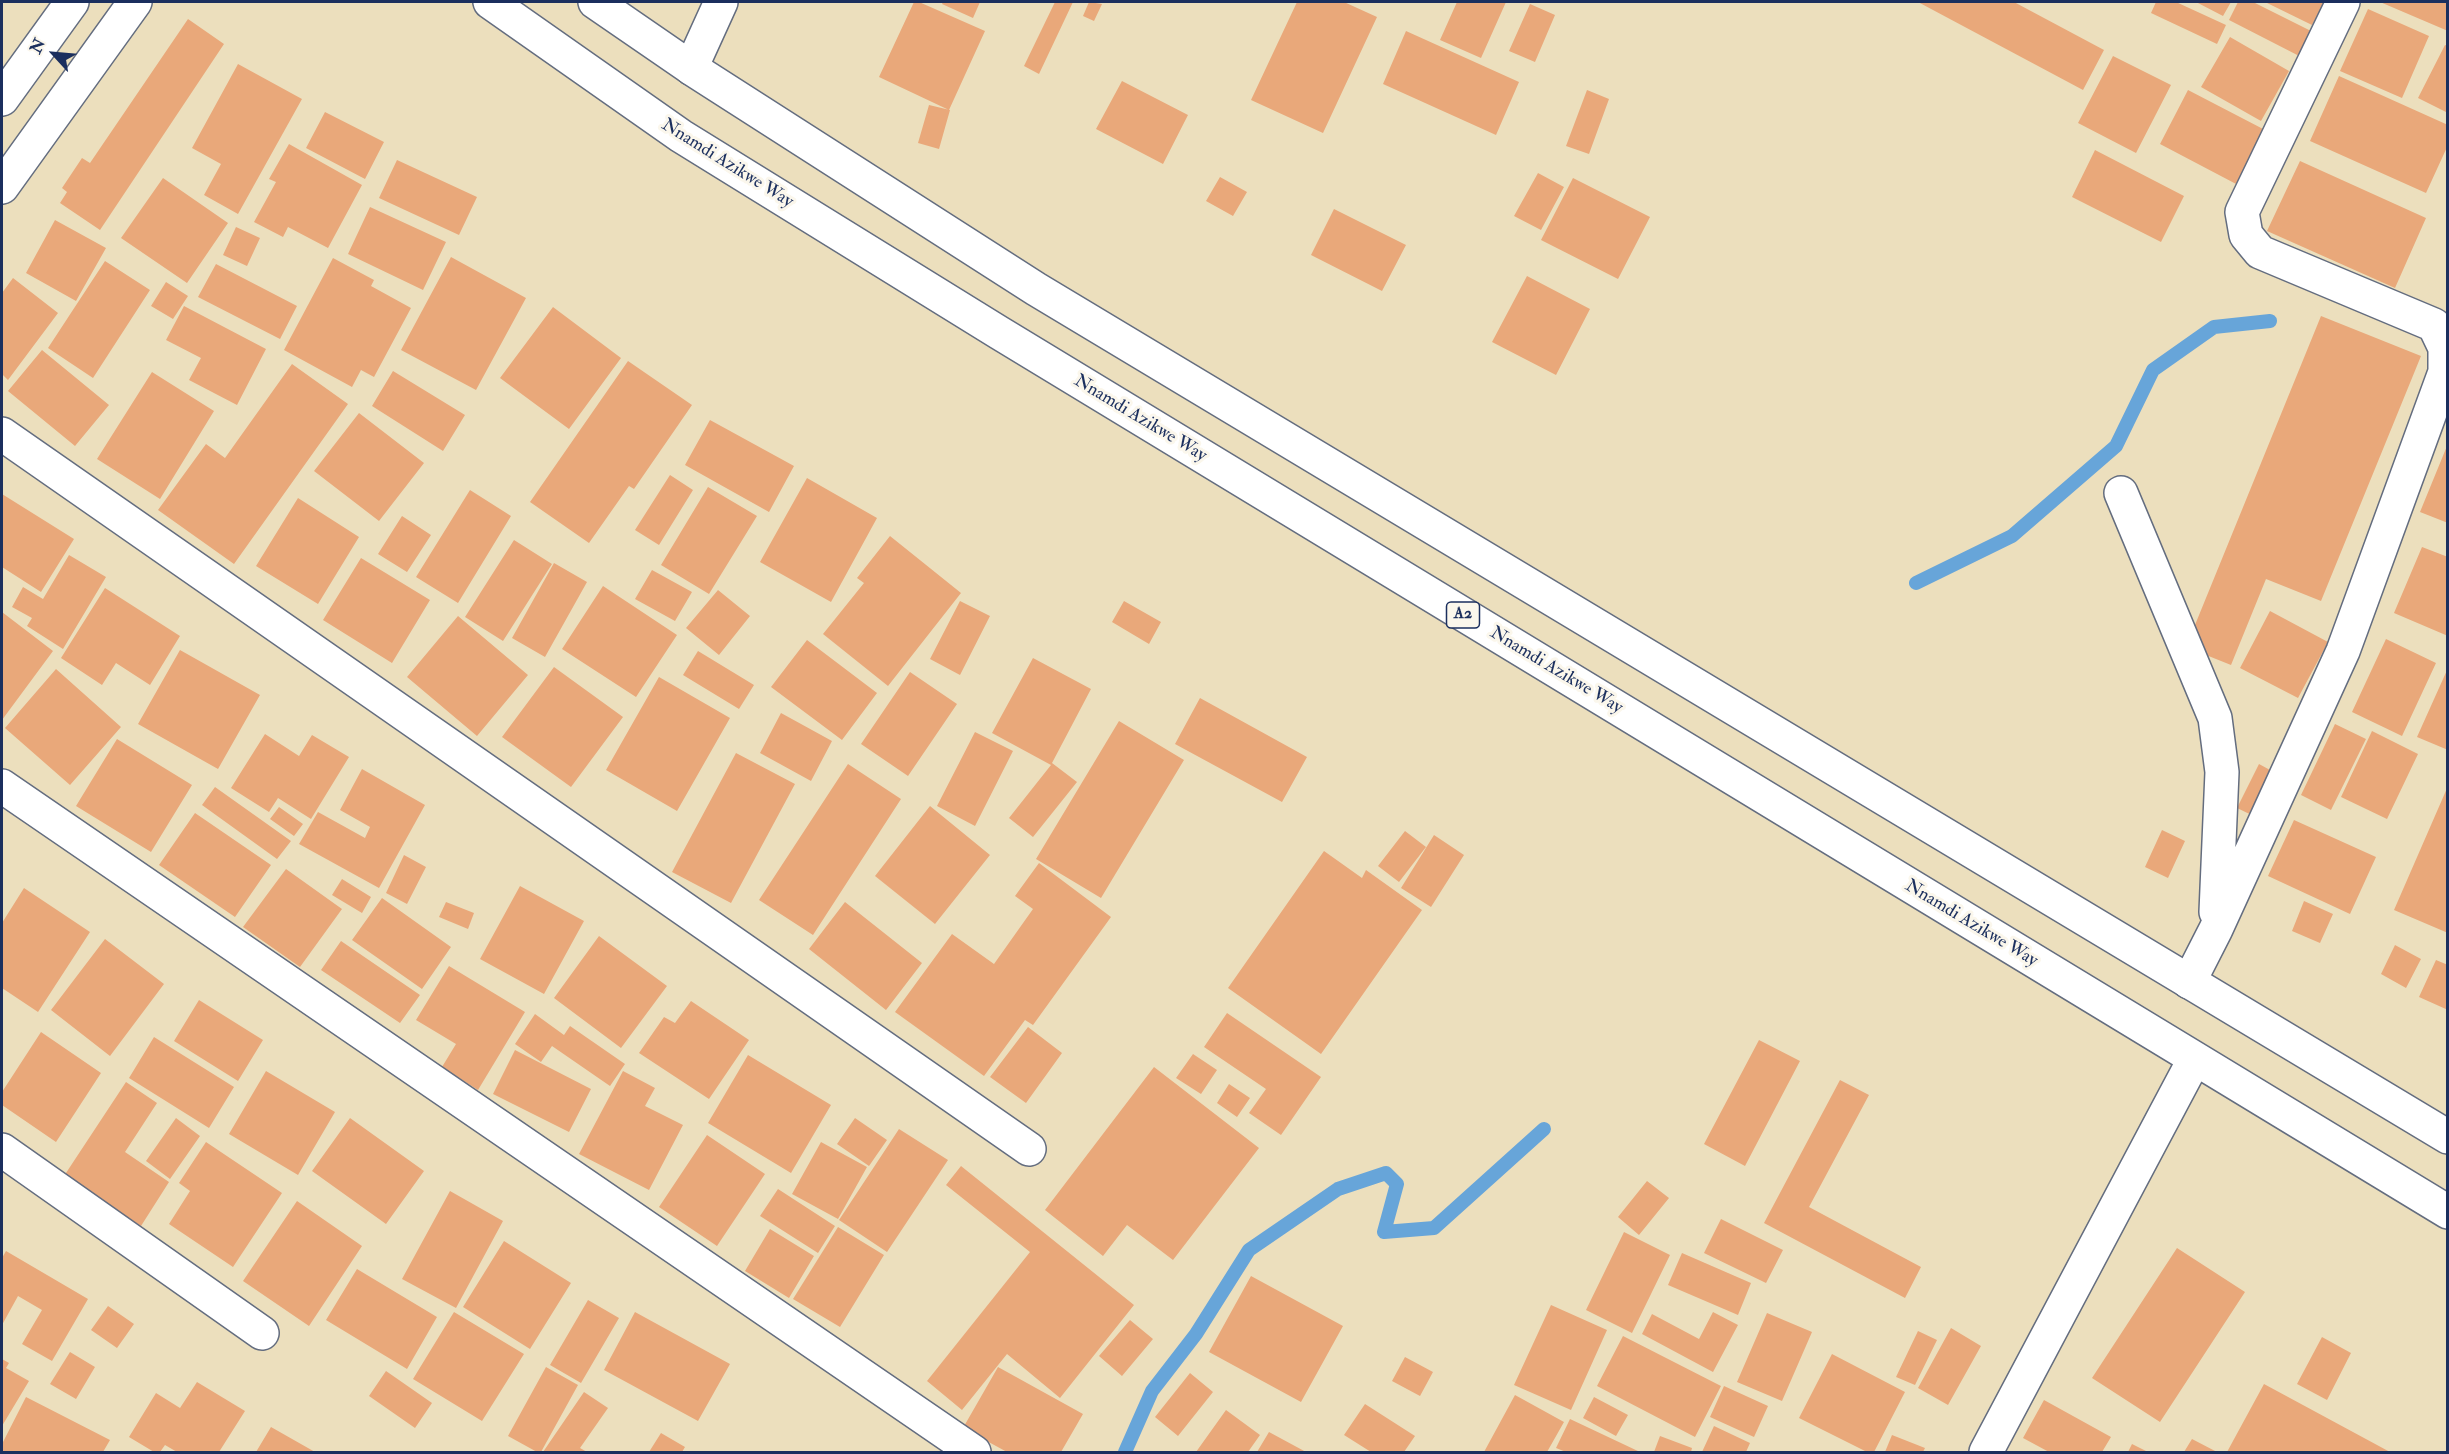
<!DOCTYPE html>
<html>
<head>
<meta charset="utf-8">
<style>
  body { margin:0 }
  #map { position:relative; width:2449px; height:1454px; overflow:hidden; background:#ecdfbd; font-family:"IM FELL Double Pica",serif }
  canvas { display:block }
  .frame { position:absolute; inset:0; border:3px solid #1b2f5e; pointer-events:none }
  .north { position:absolute; left:24px; top:24px; width:60px; height:60px; -webkit-text-stroke:4px #fbf7ec; paint-order:stroke; rotate:296deg; font-size:16px; font-weight:700; line-height:24px; text-align:center; color:#1b2f5e }
  .north::after { content:''; display:block; margin:auto; width:21px; height:27px; background:#1b2f5e; clip-path:polygon(50% 0,100% 100%,50% 72%,0 100%) }
</style>
</head>
<body>
<div id="map">
<canvas width="2449" height="1454"></canvas>
<div class="frame"></div>
<div class="north">N</div>
</div>
<script>
const c = document.querySelector('canvas').getContext('2d');
c.lineJoin = 'round';
const poly = rows => new Path2D(rows.map(r => 'M' + r).join(''));
function stroke(path, color, width, dash) { c.strokeStyle = color; c.lineWidth = width; c.lineCap = dash ? 'butt' : 'round'; c.setLineDash(dash || []); c.stroke(path); }
function fillPath(path, color) { c.fillStyle = color; c.fill(path, 'evenodd'); }
function write(font, color, halo, rows, align = 'center') {
  c.font = font + ' "IM FELL Double Pica",serif'; c.lineWidth = 6; c.setLineDash([]); c.textBaseline = 'middle'; c.strokeStyle = halo; c.fillStyle = color; for (const [text, x, y, turn = 0] of rows) {
    c.save(); c.translate(x, y); c.rotate((+turn || 0) * Math.PI / 180); c.textAlign = isNaN(turn) ? turn : align; if (halo) c.strokeText(text, 0, 0); c.fillText(text, 0, 0); c.restore();
  }
}
const stream = poly([
  [1916,583,2012,536,2116,446,2153,370,2214,327,2270,321],
  [1125,1452,1152,1391,1196,1334,1249,1250,1338,1189,1386,1173,1397,1184,1384,1232,1434,1228,1544,1129]
]);
const building = poly([
  [914,2,919,2,985,31,949,110,879,77],
  [943,2,980,2,973,18,942,4],
  [1055,2,1073,2,1039,74,1024,66],
  [1089,2,1102,4,1094,21,1083,16],
  [1297,2,1344,2,1377,17,1323,133,1251,100],
  [1457,2,1506,2,1481,58,1440,40],
  [1918,2,2014,2,2104,50,2083,90],
  [2156,2,2176,2,2226,25,2217,44,2151,13],
  [2196,2,2231,2,2223,16],
  [2238,2,2253,2,2319,35,2307,60,2229,20],
  [2265,2,2324,2,2312,25],
  [2380,2,2448,2,2448,31],
  [1530,4,1555,15,1535,62,1509,51],
  [2368,9,2429,36,2402,98,2340,71],
  [188,19,224,44,100,230,60,203,67,192,62,188,82,158,90,163],
  [1406,31,1519,82,1496,135,1383,84],
  [2230,37,2289,71,2261,121,2201,87],
  [2445,45,2448,46,2448,113,2418,98],
  [2113,56,2171,85,2136,153,2078,123],
  [238,64,302,99,238,214,204,195,221,164,192,148],
  [2339,76,2448,125,2448,145,2426,193,2310,141],
  [1122,81,1188,115,1163,164,1096,129],
  [1587,90,1609,99,1589,154,1566,146],
  [2188,90,2265,130,2238,185,2160,144],
  [929,105,950,110,939,149,918,143],
  [325,112,384,142,365,179,306,148],
  [289,144,362,185,328,248,288,227,283,237,254,222,276,182,269,179],
  [2095,150,2184,196,2161,242,2072,197],
  [397,160,477,197,459,235,379,198],
  [2300,161,2426,218,2395,288,2267,231],
  [1538,173,1564,187,1541,230,1514,216],
  [1220,177,1247,192,1233,216,1206,201],
  [163,178,228,223,187,283,121,238],
  [1573,178,1650,217,1618,279,1541,240],
  [370,207,446,242,423,290,348,254],
  [1334,209,1406,245,1382,291,1311,255],
  [55,220,106,248,76,301,26,273],
  [236,227,260,238,247,266,223,255],
  [451,257,526,298,476,390,401,350],
  [333,258,374,280,371,286,411,308,374,377,361,370,352,387,284,350],
  [105,261,150,290,93,378,48,348],
  [216,264,297,306,280,339,198,297],
  [1527,276,1590,309,1556,375,1492,342],
  [13,278,58,313,8,380,2,374,2,293],
  [166,282,188,296,173,319,151,306],
  [184,306,266,349,237,405,189,380,201,358,166,340],
  [553,307,621,358,569,429,500,378],
  [2321,316,2421,356,2321,601,2266,579,2231,665,2186,647],
  [42,350,109,405,75,446,8,391],
  [628,361,692,405,634,489,629,486,589,543,530,502],
  [292,364,348,404,234,564,158,510,206,444,225,458],
  [393,371,465,415,443,451,372,406],
  [152,372,214,411,160,499,97,459],
  [359,413,424,463,379,521,314,471],
  [710,420,794,466,769,512,685,465],
  [2447,446,2448,446,2448,523,2420,512],
  [670,475,693,490,659,545,635,530],
  [807,478,877,518,831,602,760,562],
  [708,487,757,516,709,594,661,565],
  [470,490,511,516,458,603,416,577],
  [2,494,74,539,41,592,2,567],
  [298,498,359,537,318,604,256,566],
  [402,516,431,535,407,572,378,554],
  [890,536,961,593,888,686,823,634,864,583,857,578],
  [514,540,552,564,503,641,465,617],
  [2422,547,2448,557,2448,636,2394,613],
  [69,555,106,577,63,649,27,626,32,618,12,607,23,587,43,599],
  [361,558,430,600,392,663,323,620],
  [554,563,587,582,545,657,512,638],
  [652,570,692,592,675,621,635,599],
  [603,586,677,635,636,697,562,649],
  [105,588,180,636,150,685,116,663,102,685,61,658],
  [718,590,750,616,719,655,686,628],
  [960,601,990,616,960,675,930,659],
  [1124,601,1161,622,1149,644,1112,622],
  [2270,611,2328,642,2298,698,2240,668],
  [2,612,53,651,2,720],
  [458,616,528,675,477,736,407,677],
  [2386,639,2436,663,2402,736,2352,712],
  [807,640,877,693,842,740,771,687],
  [180,650,260,695,218,769,138,724],
  [698,651,754,685,739,709,683,675],
  [1033,658,1091,689,1052,763,1077,782,1033,837,1009,818,1051,765,992,733],
  [554,667,623,717,571,787,502,737],
  [2448,668,2448,750,2417,737],
  [56,669,121,727,70,785,5,728],
  [910,672,957,704,908,776,861,744],
  [659,677,730,718,677,811,606,770],
  [1200,698,1307,757,1282,802,1175,744],
  [781,713,832,741,811,781,760,753],
  [1119,721,1184,760,1101,898,1036,859],
  [2335,724,2366,739,2331,810,2301,795],
  [2372,731,2418,754,2387,819,2341,797],
  [975,732,1013,751,975,826,937,806],
  [265,734,299,756,312,735,349,757,311,819,278,798,269,812,231,788],
  [117,739,192,785,151,852,76,806],
  [736,753,795,784,731,903,672,872],
  [848,764,901,799,813,935,759,900],
  [2259,764,2281,776,2260,819,2237,808],
  [362,769,425,805,379,888,299,844,318,812,365,838,370,827,340,810],
  [2448,786,2448,933,2394,910],
  [215,787,291,841,277,859,202,805],
  [930,806,990,855,935,924,875,876],
  [279,807,303,824,294,836,270,819],
  [195,813,271,865,235,917,159,865],
  [2294,820,2376,857,2350,914,2268,876],
  [2162,830,2185,841,2168,878,2145,867],
  [1405,831,1426,847,1399,882,1378,866],
  [1434,835,1464,855,1431,907,1401,888],
  [1324,851,1362,878,1366,870,1422,910,1321,1054,1228,988],
  [404,855,426,867,407,904,386,893],
  [1039,863,1111,917,1033,1025,1025,1020,984,1076,895,1012,952,934,994,964,1033,909,1015,896],
  [286,869,342,909,300,967,243,927],
  [342,879,371,897,362,913,332,895],
  [520,886,584,921,544,994,480,959],
  [24,888,90,932,38,1012,2,988,2,923],
  [382,898,451,947,422,989,352,940],
  [2304,901,2333,914,2320,943,2292,931],
  [446,902,474,913,468,929,439,917],
  [845,902,922,963,886,1010,809,949],
  [599,936,667,986,621,1048,554,998],
  [105,939,164,984,110,1056,51,1010],
  [341,941,420,995,400,1023,321,970],
  [2395,945,2421,959,2406,988,2381,974],
  [2436,960,2448,965,2448,1010,2419,997],
  [449,966,525,1012,478,1090,442,1067,456,1044,416,1020],
  [199,1000,263,1040,238,1081,174,1041],
  [691,1001,749,1040,709,1099,639,1053,664,1017,675,1023],
  [1227,1013,1321,1077,1281,1135,1249,1113,1266,1089,1204,1047],
  [535,1014,564,1035,570,1026,625,1064,610,1086,552,1046,541,1062,515,1044],
  [1028,1027,1062,1053,1026,1103,990,1077],
  [41,1032,101,1073,56,1142,2,1105,2,1092],
  [154,1037,234,1087,209,1128,129,1078],
  [1759,1040,1800,1061,1745,1166,1704,1144],
  [515,1050,591,1089,569,1132,493,1094],
  [1193,1054,1217,1070,1201,1094,1176,1078],
  [748,1055,831,1105,791,1173,708,1123],
  [1154,1067,1259,1148,1173,1260,1127,1225,1103,1256,1045,1210],
  [266,1071,335,1112,298,1175,229,1134],
  [623,1071,655,1088,645,1106,683,1125,649,1190,579,1154],
  [1840,1080,1869,1095,1809,1207,1921,1267,1905,1298,1764,1223],
  [126,1082,157,1103,125,1152,169,1182,141,1226,64,1176],
  [1229,1084,1250,1098,1237,1117,1217,1103],
  [176,1118,200,1136,170,1179,146,1161],
  [350,1118,424,1171,386,1224,312,1171],
  [855,1118,887,1140,869,1166,837,1144],
  [899,1129,948,1160,887,1252,839,1220],
  [707,1135,765,1174,717,1246,659,1207],
  [206,1142,282,1193,233,1267,169,1224,190,1191,179,1183],
  [821,1142,867,1167,838,1219,792,1194],
  [961,1166,1134,1305,1060,1398,1007,1354,962,1410,927,1381,1030,1252,946,1185],
  [1647,1181,1669,1198,1639,1235,1618,1217],
  [778,1189,835,1226,818,1253,760,1216],
  [450,1191,503,1221,456,1308,402,1279],
  [297,1201,362,1246,309,1326,243,1281],
  [1721,1219,1783,1250,1766,1283,1704,1253],
  [838,1227,884,1255,840,1327,793,1299],
  [770,1229,814,1256,789,1298,745,1271],
  [1624,1232,1670,1255,1632,1333,1586,1310],
  [504,1241,571,1283,530,1349,463,1307],
  [2177,1248,2245,1292,2160,1422,2092,1378],
  [6,1251,88,1299,52,1361,22,1344,42,1310,18,1296,2,1325,2,1258],
  [1682,1253,1751,1283,1738,1315,1668,1285],
  [357,1269,437,1317,407,1369,326,1320],
  [1251,1276,1343,1326,1301,1402,1209,1352],
  [588,1300,619,1318,581,1383,550,1365],
  [1551,1305,1607,1330,1571,1410,1514,1385],
  [108,1306,134,1324,117,1348,91,1330],
  [454,1312,524,1354,482,1421,413,1379],
  [635,1312,730,1364,698,1421,604,1370],
  [1713,1312,1738,1325,1713,1372,1642,1334,1652,1314,1699,1339],
  [1767,1313,1812,1332,1782,1401,1737,1382],
  [1130,1320,1153,1339,1122,1376,1099,1356],
  [1951,1328,1981,1346,1948,1405,1918,1388],
  [1918,1331,1937,1340,1915,1385,1896,1377],
  [1623,1336,1721,1386,1695,1437,1597,1386],
  [2322,1337,2351,1353,2327,1400,2297,1384],
  [70,1352,95,1367,76,1399,50,1384],
  [1832,1354,1905,1392,1874,1452,1867,1452,1799,1418],
  [1405,1357,1433,1372,1420,1396,1392,1381],
  [2,1359,9,1363,6,1368,29,1381,2,1426],
  [546,1367,578,1385,541,1452,537,1452,508,1436],
  [998,1367,1083,1414,1061,1452,1007,1452,963,1428],
  [386,1371,432,1403,415,1428,369,1396],
  [1190,1373,1213,1392,1178,1436,1155,1417],
  [197,1382,245,1411,219,1452,177,1452,165,1445,160,1452,154,1452,129,1437,156,1393,180,1408],
  [2264,1384,2390,1452,2227,1452],
  [1724,1386,1768,1406,1754,1437,1710,1417],
  [584,1392,608,1408,580,1448,587,1452,543,1452],
  [1515,1395,1564,1422,1547,1452,1484,1452],
  [26,1397,110,1440,103,1452,2,1452,2,1444],
  [1594,1397,1628,1415,1616,1436,1583,1418],
  [2044,1400,2111,1437,2102,1452,2049,1452,2023,1438],
  [1365,1404,1415,1436,1404,1452,1371,1452,1344,1435],
  [1226,1410,1260,1435,1248,1452,1196,1452],
  [1570,1419,1640,1452,1566,1452,1556,1448],
  [1714,1426,1750,1443,1746,1452,1702,1452],
  [271,1427,315,1452,256,1452],
  [1269,1432,1306,1452,1257,1452],
  [661,1433,685,1447,682,1452,649,1452],
  [1892,1435,1925,1448,1923,1452,1885,1452],
  [1660,1436,1692,1448,1691,1452,1654,1452],
  [2192,1439,2217,1452,2184,1452],
  [2132,1444,2148,1452,2128,1452]
]);
const minor = poly([
  [691,68,721,2],
  [2,434,1029,1149],
  [2121,493,2215,718,2222,772,2216,912],
  [2,786,974,1452],
  [2189,982,2216,929,2343,651,2445,372,2445,348,2434,325,2260,252,2246,235,2242,212,2343,2],
  [2,1150,262,1333],
  [1986,1452,2194,1060]
]);
const major = poly([
  [2,99,72,2],
  [2,187,135,2]
]);
const highway = poly([
  [490,2,681,136,998,332,2448,1212],
  [595,2,691,68,1036,289,2448,1137]
]);
const shields = [
  [1463,615,33]
];
const shieldNames = [
  ["A2",1463,615]
];
const streetNames = [
  ["Nnamdi Azikwe Way",727,164,32],
  ["Nnamdi Azikwe Way",1140,419,31],
  ["Nnamdi Azikwe Way",1556,671,31],
  ["Nnamdi Azikwe Way",1971,924,31]
];
stroke(stream, '#67a5d9', 14);
fillPath(building, '#e9a87a');
stroke(minor, '#646d7f', 36);
stroke(major, '#646d7f', 36);
stroke(highway, '#646d7f', 36);
stroke(minor, '#fff', 33);
stroke(major, '#fff', 33);
stroke(highway, '#fff', 33);
for (const [x, y, w] of shields) { const box = new Path2D(); box.roundRect(x - w / 2, y - 13, w, 26, 4.5); c.fillStyle = '#fbf7ec'; c.fill(box); stroke(box, '#1b2f5e', 1.5); }
write('bold 16px', '#1b2f5e', null, shieldNames);
write('18px', '#1b2f5e', '#fbf7ec', streetNames);
</script>
</body>
</html>
